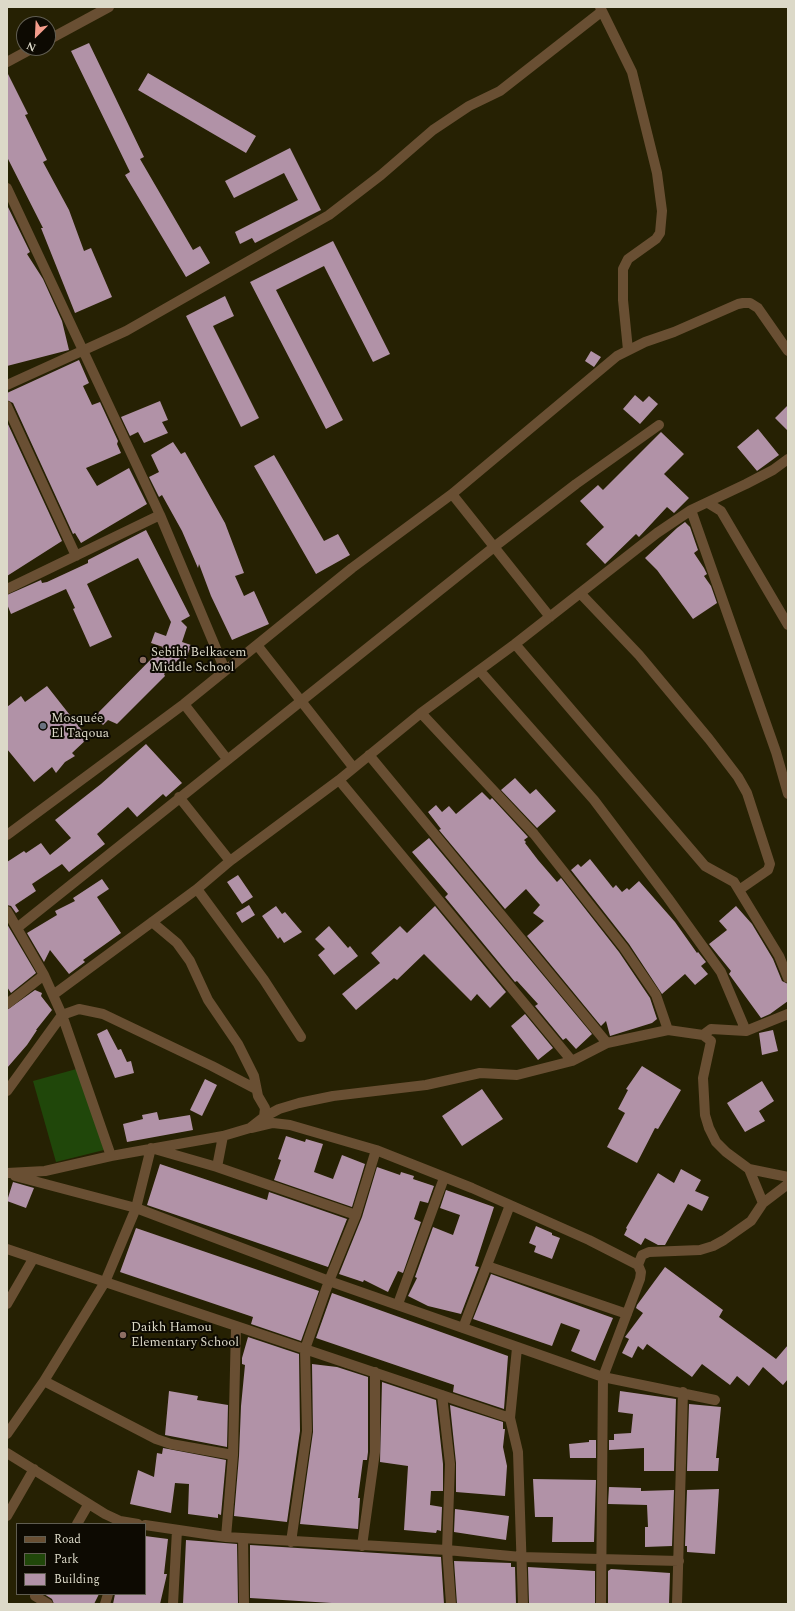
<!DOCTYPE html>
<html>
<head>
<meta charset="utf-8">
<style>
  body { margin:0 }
  #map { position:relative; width:795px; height:1611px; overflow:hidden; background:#262103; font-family:Spectral,serif }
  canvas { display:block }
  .frame { position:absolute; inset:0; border:8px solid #dcd9c8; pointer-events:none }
  .legend { position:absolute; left:16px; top:1523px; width:130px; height:72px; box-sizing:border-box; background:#0d0a02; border:1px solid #605d51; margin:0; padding:5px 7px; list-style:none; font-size:12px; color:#dcd9c8 }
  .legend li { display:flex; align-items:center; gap:8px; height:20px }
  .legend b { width:20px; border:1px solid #605d51 }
  .north { position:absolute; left:16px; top:16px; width:40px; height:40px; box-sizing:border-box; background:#0d0a02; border:1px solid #605d51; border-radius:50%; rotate:204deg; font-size:11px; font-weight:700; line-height:16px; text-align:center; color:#dcd9c8 }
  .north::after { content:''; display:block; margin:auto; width:14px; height:18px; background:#f49d8c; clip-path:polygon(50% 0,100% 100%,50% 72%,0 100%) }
</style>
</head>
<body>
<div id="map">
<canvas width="795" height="1611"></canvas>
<div class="frame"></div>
<ul class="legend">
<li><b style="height:5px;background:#694f33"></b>Road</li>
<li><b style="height:11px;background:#20470a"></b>Park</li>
<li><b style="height:11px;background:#b192a7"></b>Building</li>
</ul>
<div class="north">N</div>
</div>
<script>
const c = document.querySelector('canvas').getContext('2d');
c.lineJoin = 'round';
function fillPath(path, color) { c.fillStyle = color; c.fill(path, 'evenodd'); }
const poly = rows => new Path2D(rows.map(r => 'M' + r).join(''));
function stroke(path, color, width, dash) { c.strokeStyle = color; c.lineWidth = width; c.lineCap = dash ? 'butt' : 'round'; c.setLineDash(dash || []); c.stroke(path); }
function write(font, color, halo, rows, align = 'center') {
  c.font = font + ' Spectral,serif'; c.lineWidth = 4; c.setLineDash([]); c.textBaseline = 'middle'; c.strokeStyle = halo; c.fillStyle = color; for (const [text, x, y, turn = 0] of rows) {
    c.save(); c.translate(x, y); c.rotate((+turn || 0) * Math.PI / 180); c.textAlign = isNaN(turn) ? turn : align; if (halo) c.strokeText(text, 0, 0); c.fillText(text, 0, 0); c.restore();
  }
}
const green = poly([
  [80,1068,104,1150,56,1162,33,1081]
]);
const building = poly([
  [89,43,144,157,140,159,193,250,200,246,210,263,186,277,125,175,130,172,71,51],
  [7,72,28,114,25,115,47,160,43,162,69,210,84,251,91,248,112,297,75,313,41,228,43,228,7,157],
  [148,73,256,136,246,153,138,90],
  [290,148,321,210,255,243,252,238,240,244,235,232,298,200,284,173,234,198,225,181],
  [7,205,30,252,27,254,43,279,62,321,69,350,7,366],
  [333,241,390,354,373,362,324,266,276,290,343,420,326,429,250,282],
  [225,296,234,316,213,326,259,418,241,427,186,316],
  [591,351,601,357,594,367,585,361],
  [79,360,89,383,83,386,92,405,100,402,118,441,117,444,121,453,86,468,97,486,129,468,147,504,81,543,75,533,73,534,13,403,7,400,7,393],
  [635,395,643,402,649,396,658,404,640,424,623,409],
  [160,401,168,420,162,422,168,433,144,443,138,432,130,436,121,417],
  [788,405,788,431,775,418],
  [7,422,62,541,7,576],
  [758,429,779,455,757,471,737,447],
  [661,432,684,454,664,474,689,498,674,513,667,507,639,537,636,534,605,564,586,544,604,527,580,501,598,485,603,490],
  [173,442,181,454,185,452,225,523,244,573,235,576,244,596,254,591,269,624,232,640,211,596,199,564,198,568,182,531,162,495,159,497,149,477,159,472,151,455],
  [274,455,324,541,338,534,350,555,316,574,254,466],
  [685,522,690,527,698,550,694,553,704,568,707,574,704,576,711,586,717,603,693,619,657,570,645,558,677,528],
  [146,530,190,616,181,621,187,627,182,642,191,645,186,659,181,657,164,674,165,676,117,724,108,720,103,725,94,717,163,647,151,643,155,632,166,636,171,622,138,558,87,584,112,637,90,647,73,609,75,608,66,589,11,614,7,604,7,595,41,580,42,583,47,582,88,563,88,560],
  [47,686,88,738,72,753,75,756,65,762,56,773,52,767,34,782,7,749,7,707,21,696,25,702],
  [146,744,182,783,166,797,163,794,137,817,128,807,97,834,105,844,69,872,62,864,32,884,36,891,15,905,19,911,16,913,11,906,7,905,7,862,24,851,26,853,41,843,50,855,71,838,55,820,101,784],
  [515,778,530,794,536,789,556,811,537,828,501,790],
  [482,792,490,800,492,798,528,837,524,840,526,842,525,843,538,860,557,882,561,878,619,952,650,998,657,1019,652,1023,610,1036,606,1021,601,1026,527,936,544,921,533,913,540,905,526,889,505,909,439,830,441,829,428,812,436,805,442,812,449,806,456,814],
  [429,838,592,1034,576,1049,566,1038,563,1040,535,1006,538,1004,517,981,515,982,445,897,448,894,412,852],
  [590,859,613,888,616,885,622,892,627,888,629,890,639,881,675,922,697,953,698,952,706,962,701,966,708,974,695,985,685,974,662,994,629,944,571,870,578,864,581,867],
  [238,875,253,897,242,904,227,882],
  [102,879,109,889,97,897,121,933,83,960,85,962,69,974,50,950,44,962,27,933,57,915,55,911,75,901,73,898],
  [249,905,255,915,242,923,236,913],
  [276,906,282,914,285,912,302,932,284,943,280,937,278,939,262,916],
  [435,906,506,992,490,1008,477,994,471,1001,424,954,397,980,394,978,356,1010,342,994,380,963,371,953,400,926,407,933],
  [736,906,752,924,773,959,782,981,788,984,788,1001,770,1014,761,1018,729,974,731,971,709,944,727,930,719,921],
  [7,924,36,973,11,993,7,987],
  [329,926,348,948,350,946,358,956,334,975,318,955,325,949,315,939],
  [35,990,42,993,41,996,52,1010,36,1030,37,1030,27,1045,7,1068,7,1010],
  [525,1014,553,1048,538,1060,511,1026],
  [107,1029,118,1050,121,1049,127,1062,131,1061,134,1073,115,1078,97,1034],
  [773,1030,778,1051,762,1055,759,1033],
  [642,1066,681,1090,658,1129,655,1128,637,1163,607,1147,625,1113,618,1109,628,1090,626,1089],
  [205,1079,217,1085,202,1116,190,1110],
  [762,1081,774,1101,759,1111,765,1121,745,1132,727,1103],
  [482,1089,503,1119,462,1146,442,1116],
  [157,1112,159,1120,190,1115,193,1130,127,1142,123,1124,143,1119,142,1115],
  [286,1136,305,1142,306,1139,323,1144,314,1172,333,1179,342,1155,365,1164,352,1207,274,1180,281,1160,278,1159],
  [160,1164,267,1200,269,1192,347,1219,328,1267,147,1205],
  [377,1167,400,1175,401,1172,414,1176,413,1179,434,1186,428,1203,420,1201,414,1219,421,1222,403,1273,398,1271,388,1292,364,1280,363,1282,339,1274,362,1217],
  [681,1169,701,1180,695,1191,709,1197,702,1211,688,1204,665,1245,658,1245,645,1238,641,1245,624,1235,627,1229,626,1228,658,1173,674,1183],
  [13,1182,34,1188,26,1208,7,1201],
  [446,1190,494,1207,475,1266,479,1267,461,1314,428,1306,408,1296,417,1278,415,1277,433,1227,453,1235,460,1215,440,1208],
  [536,1226,552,1233,552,1235,560,1238,552,1259,534,1252,536,1246,529,1243],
  [136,1228,319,1291,301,1341,251,1324,253,1317,120,1272],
  [665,1267,723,1310,719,1317,776,1359,788,1345,788,1379,783,1385,763,1367,749,1386,737,1376,730,1385,702,1364,692,1377,647,1344,643,1350,638,1346,632,1358,622,1353,629,1339,625,1337,643,1313,636,1308,637,1305],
  [491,1274,613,1318,595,1361,571,1351,580,1330,561,1323,552,1346,473,1319],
  [332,1293,508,1356,504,1409,453,1392,454,1385,316,1338],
  [248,1337,299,1354,300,1431,287,1522,234,1516,239,1456,241,1406,245,1365,242,1364,242,1358],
  [312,1364,337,1367,368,1377,368,1452,367,1460,363,1460,358,1498,360,1498,358,1529,300,1524,313,1432],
  [382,1382,436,1400,443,1464,443,1491,431,1491,430,1505,442,1507,441,1531,437,1530,436,1533,404,1530,408,1466,380,1462],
  [169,1391,198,1396,197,1400,228,1405,227,1447,165,1435],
  [620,1391,676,1399,674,1471,644,1471,644,1448,609,1450,609,1440,614,1440,614,1434,631,1433,633,1414,618,1412],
  [689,1404,721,1407,716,1458,719,1458,718,1471,687,1471],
  [450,1405,503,1422,503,1429,505,1429,503,1447,507,1466,505,1496,456,1492,456,1463],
  [589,1440,596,1440,596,1458,570,1458,569,1444,589,1442],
  [163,1448,226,1460,221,1515,218,1514,218,1518,188,1514,189,1484,175,1483,171,1513,130,1504,138,1470,154,1477,157,1453,162,1454],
  [533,1479,596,1480,594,1542,552,1542,553,1517,535,1517],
  [609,1487,641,1488,641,1491,674,1490,672,1546,645,1547,645,1527,648,1527,647,1505,608,1504],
  [719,1489,715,1554,687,1552,687,1546,685,1546,687,1490],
  [455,1509,509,1516,506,1540,454,1532],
  [145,1536,168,1539,164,1574,167,1574,160,1604,113,1604,115,1594,145,1594],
  [186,1540,237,1544,238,1604,183,1604],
  [250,1545,441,1557,444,1604,348,1604,250,1598],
  [454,1561,511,1563,511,1567,515,1567,516,1604,457,1604],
  [528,1567,595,1571,595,1604,529,1604],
  [611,1569,670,1573,669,1604,608,1604,608,1571],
  [44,1594,99,1594,94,1604,54,1604,52,1599]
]);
const street = poly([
  [600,7,632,72,657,173,662,211,660,233,656,239,628,259,623,269,623,300,628,350],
  [48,40,109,7],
  [7,62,33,48],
  [7,188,160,515,225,670],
  [7,385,126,331,329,215,381,175,433,130,469,106,500,91,601,12],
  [7,406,76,556],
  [452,494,550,617],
  [708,503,721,511,788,625],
  [691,510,776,752,788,794],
  [7,589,160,515],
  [580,593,639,655,709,739,738,777,747,793,770,864,768,870,739,890],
  [515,644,705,866,734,882,779,956,788,978],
  [257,645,353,767],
  [480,671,594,800,668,898,721,972,746,1031],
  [184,704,227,759],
  [421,713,534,834,624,948,656,995,668,1030],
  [369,755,607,1043],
  [339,780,572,1061],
  [179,797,230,861],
  [7,835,184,704,352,568,452,494,617,356,645,342,674,332,738,304,743,303,750,303,758,308,788,351],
  [197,889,264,980,301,1037],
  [7,911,44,975,62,1015,111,1156],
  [152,922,177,943,190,961,208,1000,238,1044,254,1076,258,1096,265,1108,264,1117],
  [17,928,494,547,576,484,659,425],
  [53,995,197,889,230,861,339,780,421,713,515,644,657,533,691,510,746,484,773,470,788,459],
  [7,1004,44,975],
  [703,1035,711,1041,703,1078,705,1115,709,1128,716,1142,726,1152,749,1169,763,1203],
  [7,1091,62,1015,79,1009,103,1014,212,1066,256,1089],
  [252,1128,273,1123,290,1125,376,1150,472,1188,589,1240,638,1265,641,1272,640,1279,603,1377,601,1604],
  [217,1167,223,1136],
  [749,1169,788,1177],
  [7,1173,45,1171,111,1156,223,1136,250,1128,264,1117,279,1109,299,1103,333,1096,426,1085,480,1073,517,1075,572,1061,607,1043,668,1030,703,1035,711,1029,746,1031,788,1014],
  [15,1176,136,1208,329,1281,603,1377,715,1400],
  [7,1249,510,1418],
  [638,1265,642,1255,649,1252,700,1250,713,1246,724,1240,751,1221,763,1203,788,1184],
  [487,1266,627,1314],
  [7,1304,33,1259],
  [398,1304,444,1178],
  [463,1328,510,1205],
  [517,1348,510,1418,518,1452,523,1604],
  [44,1381,156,1439,171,1444,233,1455],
  [442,1395,450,1464,447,1550,451,1604],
  [7,1434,44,1381,105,1282,136,1208,151,1148,217,1167,356,1215],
  [7,1453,105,1514,120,1521,138,1524],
  [7,1516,34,1469],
  [77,1524,88,1505],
  [145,1525,226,1537,447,1550,521,1557,679,1561],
  [226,1537,233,1455,236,1326],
  [243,1538,244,1604],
  [291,1542,307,1431,305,1349,329,1281,356,1215,376,1150],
  [362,1546,375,1452,375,1372],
  [35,1596,48,1604],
  [105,1604,108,1594],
  [173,1604,177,1530],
  [677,1604,683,1392]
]);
const markers = [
  [143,660,4,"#8d6e63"],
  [43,726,4,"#6b7280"],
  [123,1335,4,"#8d6e63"]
];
const poiNames = [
  ["Sebihi Belkacem",151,653],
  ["Middle School",151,668],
  ["Mosquée",51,719],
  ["El Taqoua",51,734],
  ["Daikh Hamou",131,1328],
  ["Elementary School",131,1343]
];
fillPath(green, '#20470a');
fillPath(building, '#b192a7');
stroke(street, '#694f33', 10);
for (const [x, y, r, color] of markers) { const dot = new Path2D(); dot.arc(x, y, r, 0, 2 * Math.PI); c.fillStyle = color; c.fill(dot); stroke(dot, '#0d0a02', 1.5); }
write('13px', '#dcd9c8', '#0d0a02', poiNames, 'left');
</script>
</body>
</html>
